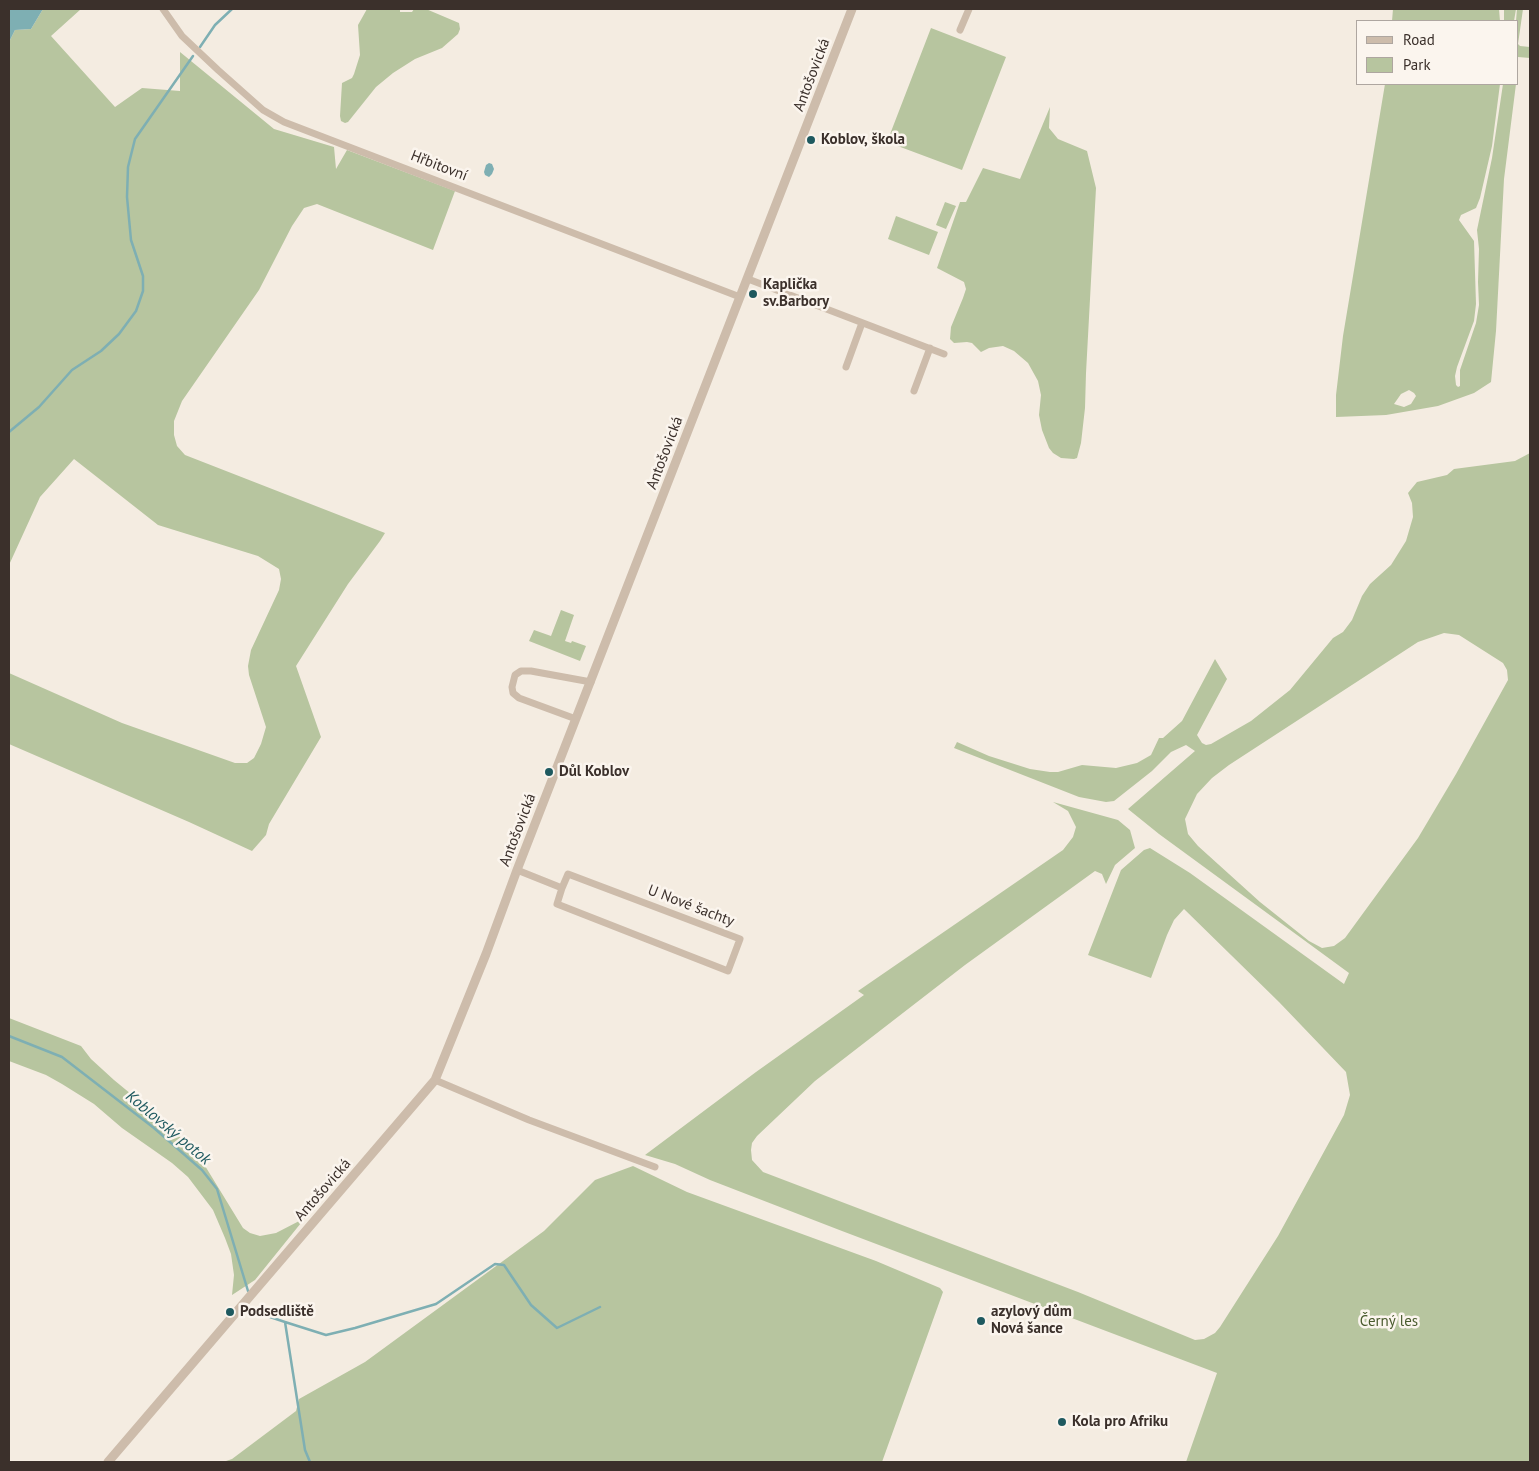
<!DOCTYPE html>
<html>
<head>
<meta charset="utf-8">
<style>
  body { margin:0 }
  #map { position:relative; width:1539px; height:1471px; overflow:hidden; background:#f4ece1; font-family:"PT Sans",sans-serif }
  canvas { display:block }
  .frame { position:absolute; inset:0; border:10px solid #3b302b; pointer-events:none }
  .legend { position:absolute; left:1356px; top:20px; width:162px; height:65px; box-sizing:border-box; background:#fbf5ee; border:1px solid #aea6a0; margin:0; padding:6px 9px; list-style:none; font-size:15px; color:#3b302b }
  .legend li { display:flex; align-items:center; gap:10px; height:25px }
  .legend b { width:25px; border:1px solid #aea6a0 }
</style>
</head>
<body>
<div id="map">
<canvas width="1539" height="1471"></canvas>
<div class="frame"></div>
<ul class="legend">
<li><b style="height:6px;background:#cdbcab"></b>Road</li>
<li><b style="height:14px;background:#b7c59f"></b>Park</li>
</ul>
</div>
<script>
const c = document.querySelector('canvas').getContext('2d');
c.lineJoin = 'round';
function fillPath(path, color) { c.fillStyle = color; c.fill(path, 'evenodd'); }
const poly = rows => new Path2D(rows.map(r => 'M' + r).join(''));
function stroke(path, color, width, dash) { c.strokeStyle = color; c.lineWidth = width; c.lineCap = dash ? 'butt' : 'round'; c.setLineDash(dash || []); c.stroke(path); }
function write(font, color, halo, rows, align = 'center') {
  c.font = font + ' "PT Sans",sans-serif'; c.lineWidth = 5; c.setLineDash([]); c.textBaseline = 'middle'; c.strokeStyle = halo; c.fillStyle = color; for (const [text, x, y, turn = 0] of rows) {
    c.save(); c.translate(x, y); c.rotate((+turn || 0) * Math.PI / 180); c.textAlign = isNaN(turn) ? turn : align; if (halo) c.strokeText(text, 0, 0); c.fillText(text, 0, 0); c.restore();
  }
}
const green = poly([
  [43,9,81,9,51,36,115,107,142,88,180,91,180,52,274,129,334,147,336,169,347,150,455,191,433,250,317,204,304,208,292,226,259,290,182,401,174,421,174,435,177,446,185,455,385,533,380,541,348,584,296,666,321,737,269,824,266,835,252,851,189,822,9,744,9,673,122,723,235,763,247,763,254,758,261,744,266,727,249,675,248,666,251,650,279,590,281,579,279,569,258,556,158,525,74,459,40,497,9,565,9,42,15,30,31,29],
  [367,9,400,9,400,12,412,12,414,9,426,9,459,23,460,29,458,34,442,48,415,59,393,73,376,87,348,122,345,123,341,121,340,116,342,83,352,78,354,74,360,55,358,25],
  [1393,9,1499,9,1500,21,1392,21],
  [1504,9,1516,9,1514,21,1504,21],
  [1517,9,1523,9,1518,44,1520,46,1530,47,1530,58,1518,57,1518,21,1516,21],
  [931,28,1006,57,962,170,887,142],
  [1385,84,1500,84,1492,146,1480,198,1476,208,1461,215,1459,220,1474,241,1476,304,1474,321,1457,367,1455,376,1456,385,1458,387,1460,386,1460,370,1476,323,1479,305,1478,282,1479,249,1477,230,1492,158,1503,84,1516,84,1504,179,1496,331,1491,382,1474,393,1438,406,1386,415,1336,417,1336,395,1343,336],
  [1409,390,1414,393,1416,396,1411,404,1404,407,1394,404,1401,394],
  [1050,107,1049,128,1058,139,1087,151,1096,188,1086,373,1085,408,1081,443,1077,458,1074,459,1061,458,1053,453,1049,448,1042,430,1039,415,1041,395,1038,381,1028,363,1014,351,1003,346,989,348,981,352,972,343,967,342,954,343,950,339,951,327,963,298,966,289,964,282,937,268,960,202,966,202,983,168,1020,179],
  [945,202,956,206,946,229,936,225],
  [896,216,938,232,929,255,888,239],
  [1530,453,1530,1462,1186,1462,1217,1373,842,1231,710,1180,675,1164,645,1155,756,1072,864,995,858,991,1063,850,1073,837,1076,827,1068,811,1053,802,1118,820,1130,830,1135,848,1115,865,1106,884,1102,874,1095,871,965,965,815,1081,757,1136,752,1143,751,1150,752,1160,763,1172,1078,1292,1195,1340,1204,1339,1215,1333,1220,1327,1278,1236,1344,1115,1350,1095,1346,1072,1279,1002,1184,909,1174,920,1167,935,1151,978,1088,955,1121,870,1144,850,1150,848,1190,873,1344,984,1349,973,1159,834,1128,809,1195,751,1186,745,1171,752,1152,771,1114,801,1106,802,1079,797,954,748,957,742,989,756,1030,769,1050,772,1058,772,1082,765,1116,768,1137,763,1151,755,1159,738,1163,738,1182,721,1215,659,1227,679,1197,735,1202,743,1206,745,1211,744,1251,721,1290,690,1333,638,1343,632,1352,620,1362,596,1370,584,1391,565,1406,541,1413,517,1412,503,1408,493,1417,482,1447,475,1454,469,1515,461],
  [1444,633,1459,635,1503,663,1507,670,1508,680,1456,774,1418,838,1345,938,1334,946,1322,948,1309,941,1260,902,1198,846,1188,834,1185,819,1197,794,1212,778,1229,765,1418,642],
  [561,610,574,615,565,641,571,643,572,641,586,646,580,661,529,641,534,630,551,636],
  [9,1018,81,1046,91,1059,114,1080,165,1122,199,1156,243,1228,250,1233,260,1236,276,1233,305,1218,255,1280,232,1295,234,1275,231,1254,225,1238,213,1210,188,1177,172,1163,122,1128,94,1104,62,1084,46,1075,9,1061],
  [633,1166,687,1192,876,1261,940,1288,943,1292,882,1462,223,1462,232,1459,296,1411,299,1399,365,1362,544,1231,595,1180]
]);
const water = poly([
  [9,9,43,9,31,29,15,30,9,42],
  [489,163,492,164,494,169,492,174,489,177,485,175,484,172,486,165]
]);
const stream = poly([
  [200,47,215,25,232,9],
  [9,432,39,407,72,370,101,351,119,334,136,311,143,291,143,276,131,240,127,197,128,167,135,139,193,56],
  [9,1036,62,1057,154,1128,202,1170,217,1189,248,1291],
  [253,1309,267,1316,285,1322,305,1450,310,1462],
  [285,1322,326,1335,355,1328,436,1304,495,1264,504,1265,531,1305,557,1328,600,1307]
]);
const minor = poly([
  [163,9,182,36,218,70,263,110,284,122,740,297],
  [960,30,969,9],
  [748,279,944,354],
  [846,367,862,323],
  [914,391,930,348],
  [576,719,519,698,513,693,512,687,515,675,521,671,531,671,591,682],
  [517,870,562,888,557,904,728,971,740,939,568,874,562,888],
  [435,1080,529,1120,655,1167]
]);
const tertiary = poly([
  [108,1462,435,1080,486,954,517,870,852,9]
]);
const markers = [
  [811,140,5,"#1e595f"],
  [753,294,5,"#1e595f"],
  [549,772,5,"#1e595f"],
  [230,1312,5,"#1e595f"],
  [981,1321,5,"#1e595f"],
  [1062,1422,5,"#1e595f"]
];
const streetNames = [
  ["Antošovická",812,75,-69],
  ["Hřbitovní",439,166,21],
  ["Antošovická",665,453,-69],
  ["Antošovická",518,830,-69],
  ["U Nové šachty",691,906,21],
  ["Antošovická",323,1190,-49]
];
const poiNames = [
  ["Koblov, škola",821,140],
  ["Kaplička",763,285],
  ["sv.Barbory",763,302],
  ["Důl Koblov",559,772],
  ["Podsedliště",240,1312],
  ["azylový dům",991,1312],
  ["Nová šance",991,1329],
  ["Kola pro Afriku",1072,1422]
];
const parkNames = [
  ["Černý les",1389,1322]
];
const waterNames = [
  ["Koblovský potok",168,1128,40]
];
fillPath(green, '#b7c59f');
fillPath(water, '#7eafb3');
stroke(stream, '#7eafb3', 2.5);
stroke(minor, '#cdbcab', 7);
stroke(tertiary, '#cdbcab', 9);
for (const [x, y, r, color] of markers) { const dot = new Path2D(); dot.arc(x, y, r, 0, 2 * Math.PI); c.fillStyle = color; c.fill(dot); stroke(dot, '#fbf5ee', 2); }
write('15px', '#3b302b', '#fbf5ee', streetNames);
write('bold 15px', '#3b302b', '#fbf5ee', poiNames, 'left');
write('15px', '#495b2d', '#fbf5ee', parkNames);
write('italic 16px', '#1e595f', '#fbf5ee', waterNames);
</script>
</body>
</html>
